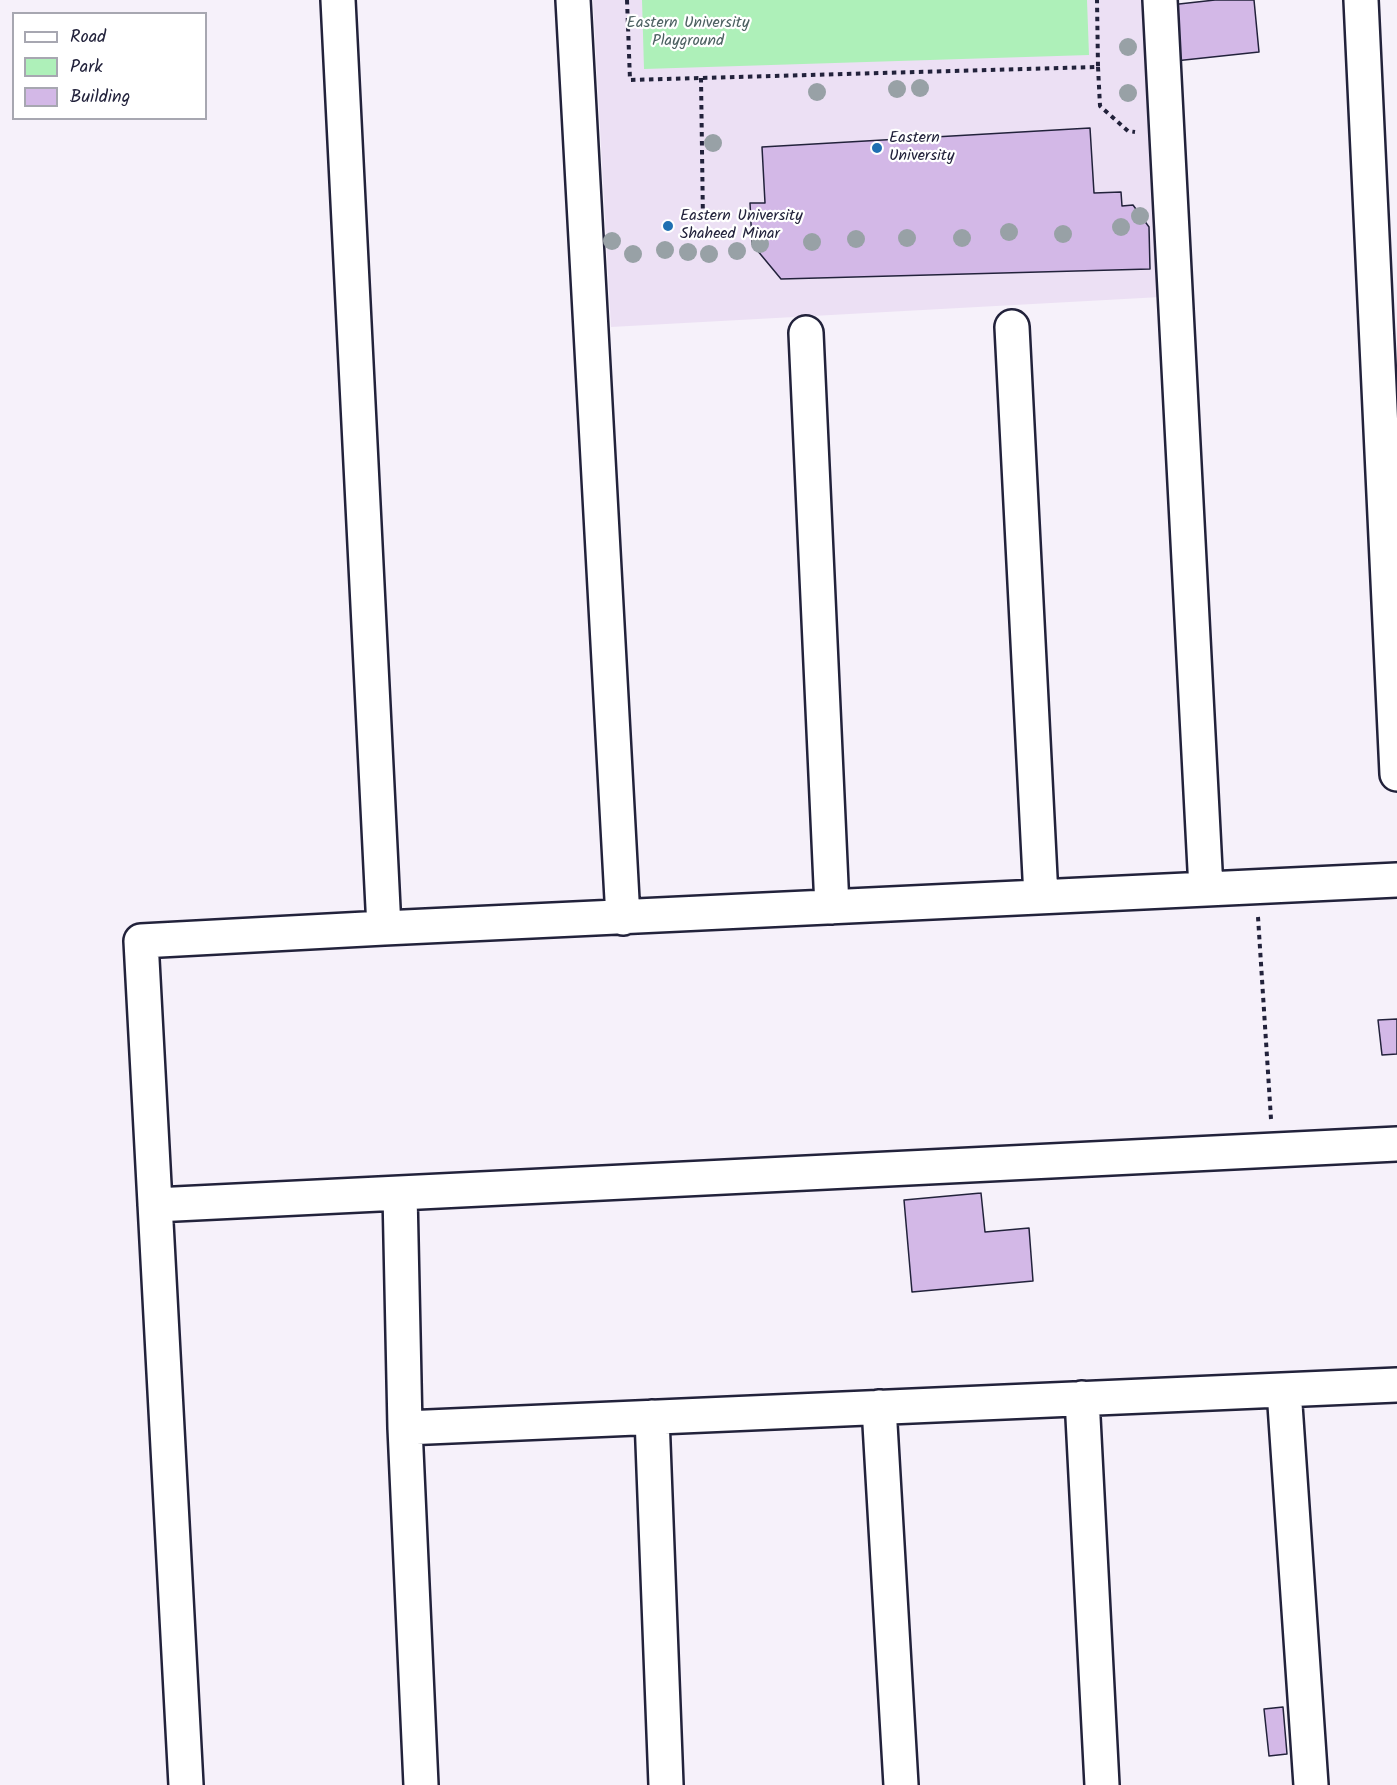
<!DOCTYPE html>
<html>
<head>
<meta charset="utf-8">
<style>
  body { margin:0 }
  #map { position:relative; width:1397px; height:1785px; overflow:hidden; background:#f6f1fa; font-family:Kalam,sans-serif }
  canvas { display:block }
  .legend { position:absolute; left:12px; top:12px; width:195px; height:108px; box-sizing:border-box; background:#fff; border:2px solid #a7a7b1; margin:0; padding:8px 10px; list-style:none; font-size:18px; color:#22223b }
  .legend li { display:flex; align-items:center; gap:12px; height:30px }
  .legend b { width:30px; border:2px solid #a7a7b1 }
</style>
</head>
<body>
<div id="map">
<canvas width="1397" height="1785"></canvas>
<ul class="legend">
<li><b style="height:8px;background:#fff"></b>Road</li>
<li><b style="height:16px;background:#aef0b9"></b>Park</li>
<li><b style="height:16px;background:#d3b8e7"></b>Building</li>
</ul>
</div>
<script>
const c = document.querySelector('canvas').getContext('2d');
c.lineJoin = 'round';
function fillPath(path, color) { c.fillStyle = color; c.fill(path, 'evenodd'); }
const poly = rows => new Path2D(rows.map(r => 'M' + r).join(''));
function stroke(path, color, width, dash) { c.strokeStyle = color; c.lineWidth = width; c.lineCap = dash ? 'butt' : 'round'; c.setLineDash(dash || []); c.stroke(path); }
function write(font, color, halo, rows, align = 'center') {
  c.font = font + ' Kalam,sans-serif'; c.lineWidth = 4.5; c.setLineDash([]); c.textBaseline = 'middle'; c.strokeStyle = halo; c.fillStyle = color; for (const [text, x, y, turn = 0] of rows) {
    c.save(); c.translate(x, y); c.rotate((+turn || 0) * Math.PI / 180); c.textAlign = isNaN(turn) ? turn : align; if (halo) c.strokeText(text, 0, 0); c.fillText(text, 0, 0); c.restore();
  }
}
const built = poly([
  [593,0,1147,0,1161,297,611,327]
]);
const green = poly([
  [642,0,1087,0,1089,55,644,69]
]);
const building = poly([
  [1215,0,1254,0,1259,52,1175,61,1170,5,1215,0],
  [1090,128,1094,193,1121,192,1122,206,1133,205,1149,227,1150,269,781,279,752,244,750,203,765,203,762,147,1090,128],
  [1397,1019,1397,1054,1382,1055,1378,1020,1397,1019],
  [981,1193,985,1232,1029,1228,1033,1281,912,1292,904,1200,981,1193],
  [1283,1707,1287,1754,1269,1756,1264,1709,1283,1707]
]);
const path = poly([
  [627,0,630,80,1098,67,1097,0],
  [1098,67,1100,106,1128,131,1135,132],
  [701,78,703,222],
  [1258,917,1271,1119]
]);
const minor = poly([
  [338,0,384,928],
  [573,0,623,918],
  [1160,0,1206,889],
  [1361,0,1397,774],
  [1012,327,1041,897],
  [806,333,832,907],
  [400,1193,405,1428,421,1785],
  [155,1205,1397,1144],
  [1284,1390,1311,1785],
  [1082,1398,1102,1785],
  [879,1407,901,1785],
  [652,1417,666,1785],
  [405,1428,1397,1385],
  [186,1785,141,941,384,928,1397,880]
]);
const trees = [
  [1128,47],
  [920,88],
  [897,89],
  [817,92],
  [1128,93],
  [713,143],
  [1140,216],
  [1121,227],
  [1009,232],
  [1063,234],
  [907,238],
  [962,238],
  [856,239],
  [612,241],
  [812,242],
  [760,244],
  [665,250],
  [737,251],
  [688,252],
  [633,254],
  [709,254]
];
const markers = [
  [877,148,6,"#1f6fb2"],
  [668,226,6,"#1f6fb2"]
];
const parkNames = [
  ["Eastern University",688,24],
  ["Playground",688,42]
];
const poiNames = [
  ["Eastern",889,139],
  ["University",889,157],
  ["Eastern University",680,217],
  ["Shaheed Minar",680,235]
];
fillPath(built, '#ece0f4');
fillPath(green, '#aef0b9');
fillPath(building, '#d3b8e7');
stroke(building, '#22223b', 1.5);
stroke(minor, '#22223b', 38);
stroke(path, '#22223b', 4, [4.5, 4.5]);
stroke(minor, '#fff', 33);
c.fillStyle = '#98a1a6';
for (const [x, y] of trees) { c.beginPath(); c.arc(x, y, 9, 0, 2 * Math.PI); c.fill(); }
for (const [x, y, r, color] of markers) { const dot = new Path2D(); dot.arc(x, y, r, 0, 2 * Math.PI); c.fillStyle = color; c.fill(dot); stroke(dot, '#fff', 2); }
write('16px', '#4c6061', '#fff', parkNames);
write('16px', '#22223b', '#fff', poiNames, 'left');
</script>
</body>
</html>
